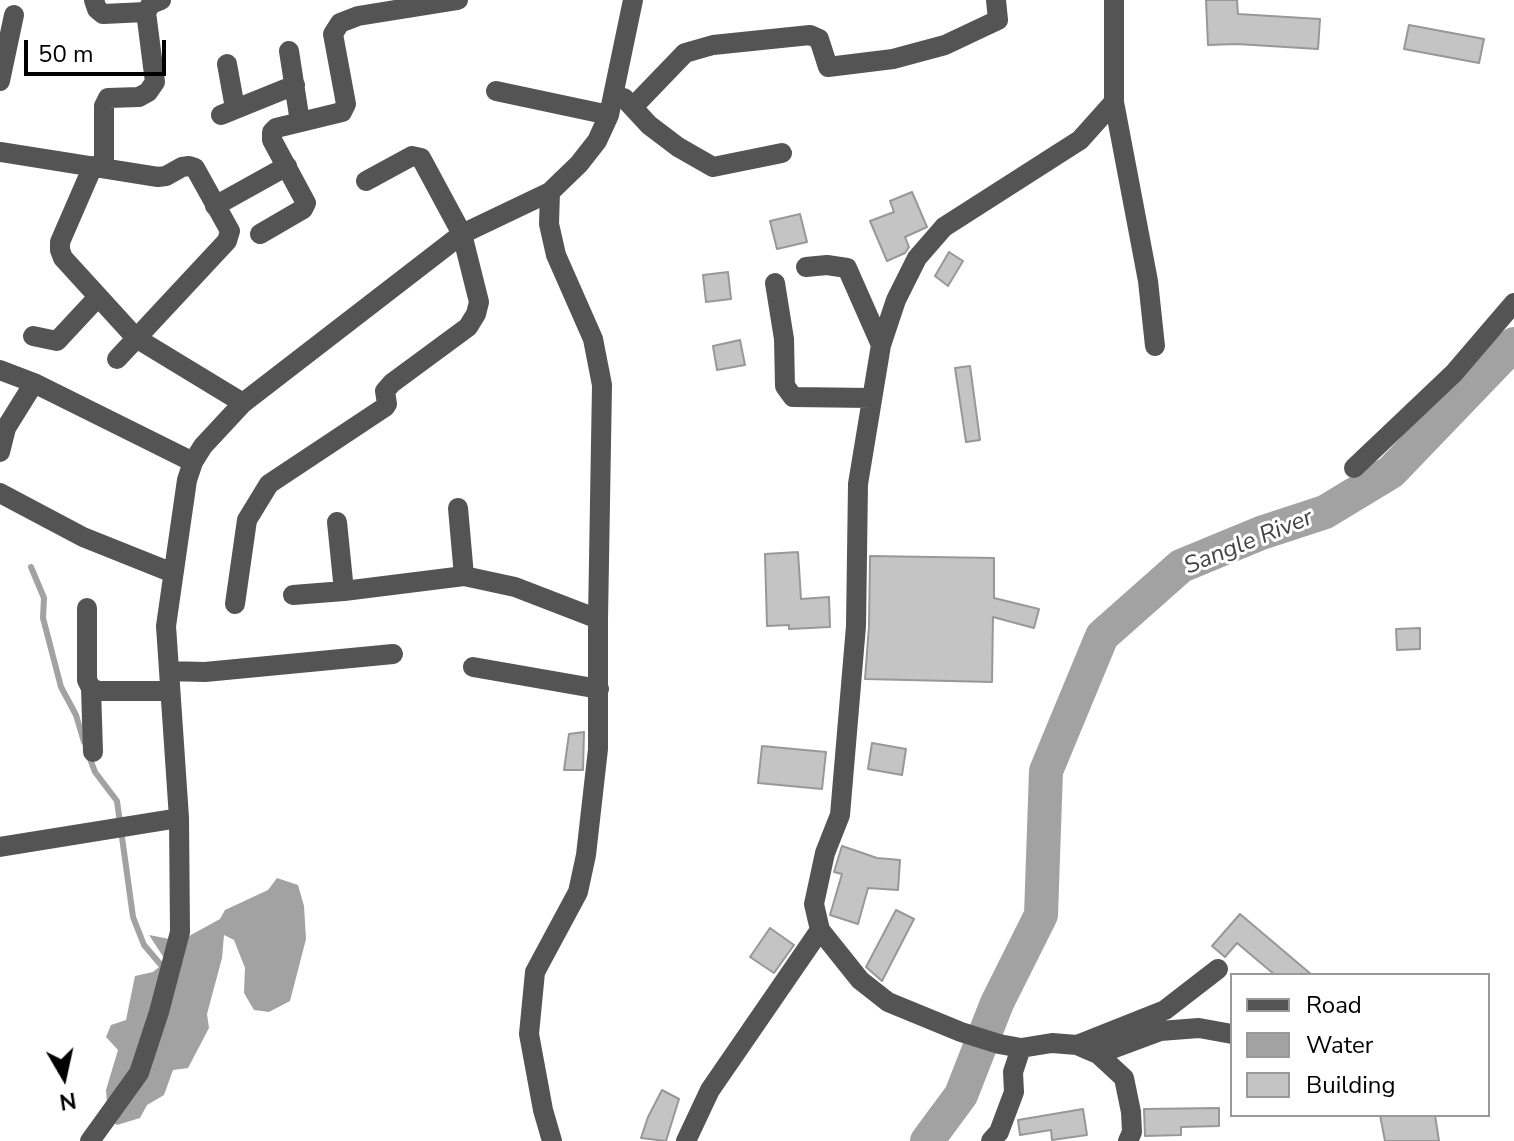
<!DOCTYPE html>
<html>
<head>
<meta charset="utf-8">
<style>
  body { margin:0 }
  #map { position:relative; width:1514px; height:1141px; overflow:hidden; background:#fff; font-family:"Nunito Sans",sans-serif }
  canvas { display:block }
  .legend { position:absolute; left:1230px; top:973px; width:260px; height:144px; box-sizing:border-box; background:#fff; border:2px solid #999; margin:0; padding:10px 14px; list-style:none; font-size:24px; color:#000 }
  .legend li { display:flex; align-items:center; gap:16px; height:40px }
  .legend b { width:40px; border:2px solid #999 }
  .north { position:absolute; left:24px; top:1037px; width:80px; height:80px; -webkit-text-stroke:6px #fff; paint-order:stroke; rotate:171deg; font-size:22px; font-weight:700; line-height:32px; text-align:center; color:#000 }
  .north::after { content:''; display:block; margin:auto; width:28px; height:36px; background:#000; clip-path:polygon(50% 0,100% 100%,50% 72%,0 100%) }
  .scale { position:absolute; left:24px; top:40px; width:142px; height:36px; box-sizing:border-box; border:4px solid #000; border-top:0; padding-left:10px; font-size:24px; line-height:28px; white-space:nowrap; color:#000; -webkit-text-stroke:6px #fff; paint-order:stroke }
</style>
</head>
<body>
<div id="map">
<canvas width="1514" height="1141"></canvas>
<ul class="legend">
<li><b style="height:10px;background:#545454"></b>Road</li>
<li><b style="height:22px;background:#a2a2a2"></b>Water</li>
<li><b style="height:22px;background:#c4c4c4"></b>Building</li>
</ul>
<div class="north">N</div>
<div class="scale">50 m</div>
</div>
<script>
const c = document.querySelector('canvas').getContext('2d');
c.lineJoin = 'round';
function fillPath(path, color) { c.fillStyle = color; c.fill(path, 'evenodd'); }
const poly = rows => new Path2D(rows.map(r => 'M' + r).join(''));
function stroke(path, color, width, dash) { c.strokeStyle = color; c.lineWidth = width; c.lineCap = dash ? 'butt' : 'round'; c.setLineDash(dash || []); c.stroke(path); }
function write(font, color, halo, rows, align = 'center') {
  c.font = font + ' "Nunito Sans",sans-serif'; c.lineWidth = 6; c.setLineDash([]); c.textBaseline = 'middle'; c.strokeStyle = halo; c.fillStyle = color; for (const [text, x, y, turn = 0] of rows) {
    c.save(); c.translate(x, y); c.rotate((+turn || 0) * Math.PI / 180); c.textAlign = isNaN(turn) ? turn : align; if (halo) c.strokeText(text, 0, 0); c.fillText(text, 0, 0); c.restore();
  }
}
const water = poly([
  [277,878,298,885,304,906,306,939,290,1001,269,1012,254,1010,244,993,245,968,234,940,224,935,222,958,207,1014,209,1028,188,1068,173,1070,164,1095,147,1105,140,1118,117,1125,99,1112,107,1103,106,1090,118,1050,106,1037,111,1025,126,1020,135,976,153,972,166,961,149,935,180,941,220,919,225,910,268,890]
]);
const stream = poly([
  [31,567,44,598,43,618,61,687,76,715,84,742],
  [89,756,95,772,117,801,133,917,144,945,161,965]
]);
const river = poly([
  [927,1141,961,1095,997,1003,1041,915,1046,771,1102,636,1181,566,1261,533,1325,512,1391,472,1514,344]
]);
const building = poly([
  [1206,0,1237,0,1238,14,1320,19,1318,49,1237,44,1208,45,1206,0],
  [1409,25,1484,39,1479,63,1404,49,1409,25],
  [912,192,927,227,905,237,909,247,905,253,887,261,870,221,894,212,890,201,912,192],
  [800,214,807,242,777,249,770,221,800,214],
  [949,252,963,261,948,286,935,276,949,252],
  [728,272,731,299,706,302,703,275,728,272],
  [740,340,745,365,717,370,713,346,740,340],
  [970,366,980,440,966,442,955,368,970,366],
  [798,552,801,599,829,597,830,627,789,629,789,625,767,626,765,554,798,552],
  [870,556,994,558,994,598,1039,609,1034,628,993,617,992,682,865,679,869,626,870,556],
  [1420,628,1420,649,1397,650,1396,629,1420,628],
  [584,732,583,770,564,770,569,734,584,732],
  [872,743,906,749,902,775,868,769,872,743],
  [762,746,826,752,822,789,758,783,762,746],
  [842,846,877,858,900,860,898,890,868,888,858,924,830,915,842,874,834,872,842,846],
  [896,910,914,919,882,981,866,967,896,910],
  [1240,914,1312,975,1275,975,1237,943,1225,957,1212,946,1240,914],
  [770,928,794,945,774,973,750,957,770,928],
  [662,1090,679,1099,666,1141,641,1138,648,1117,662,1090],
  [1219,1108,1219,1126,1181,1127,1181,1135,1145,1136,1144,1109,1219,1108],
  [1083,1109,1087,1135,1052,1140,1051,1130,1020,1135,1018,1120,1083,1109],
  [1380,1115,1435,1115,1439,1141,1385,1141,1380,1115]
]);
const minor = poly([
  [94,0,97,9,103,14,146,12],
  [1114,0,1114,102,1080,140,944,227,917,258,896,300,881,345,858,484,856,626,840,815,825,853,814,904,820,930,860,980,888,1002,961,1032,999,1044,1021,1048,1052,1043,1077,1045,1098,1054,1124,1078,1131,1112,1132,1132,1128,1141],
  [289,51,300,122],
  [227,64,235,108],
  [0,81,14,15],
  [496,91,609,115],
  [624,98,649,125,678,147,713,167,782,153],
  [1114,102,1148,281,1155,346],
  [633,107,685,53,713,45,810,35,819,39,828,67,893,59,945,45,998,20,996,0],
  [221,115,295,85],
  [0,152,158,177,166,176,182,167,189,166,195,168,230,231,227,241,117,359],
  [93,166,60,242,60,250,63,258,136,338,243,403],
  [104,168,104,106,108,98,139,97,148,92,155,82,146,12,151,4,161,0],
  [550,192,549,224,556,255,593,339,602,385,598,619,598,749,586,855,578,892,535,972,529,1034,543,1110,552,1141],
  [215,206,287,166],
  [260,234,303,209,306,203,272,140,272,132,276,128,342,112,346,104,333,34,340,23,358,16,458,0],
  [806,267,827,265,847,268,881,345],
  [775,283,784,339,785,386,793,397,871,398],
  [33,336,57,341,98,297],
  [0,370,34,383,193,462],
  [0,452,6,428,34,383],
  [1354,468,1454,373,1514,303],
  [0,493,83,537,173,573],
  [458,508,464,576],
  [337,522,344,591],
  [293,595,344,591,464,576,515,587,598,619],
  [235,604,247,520,269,484,385,407,387,404,385,391,392,383,468,327,476,314,479,302,462,234,421,158,412,156,366,181],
  [87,608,87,680,91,688,99,691,170,691],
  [473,667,599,689],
  [169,671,205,672,393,654],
  [91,688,93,752],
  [0,847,179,818],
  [1077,1045,1165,1010,1218,969],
  [1098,1054,1160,1031,1199,1028,1232,1034],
  [90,1141,139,1073,159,1012,180,932,179,818,166,626,187,480,193,462,203,446,243,403,462,234,550,192,579,164,597,141,609,115,633,0],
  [686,1141,710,1090,820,930],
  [991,1141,999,1132,1014,1092,1013,1072,1021,1048]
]);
const waterNames = [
  ["Sangle River",1249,543,-22]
];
fillPath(water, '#a2a2a2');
stroke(stream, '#a2a2a2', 6);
stroke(river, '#a2a2a2', 34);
fillPath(building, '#c4c4c4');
stroke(building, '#989898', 2);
stroke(minor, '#545454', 20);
write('italic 24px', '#434343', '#fff', waterNames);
</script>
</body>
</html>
